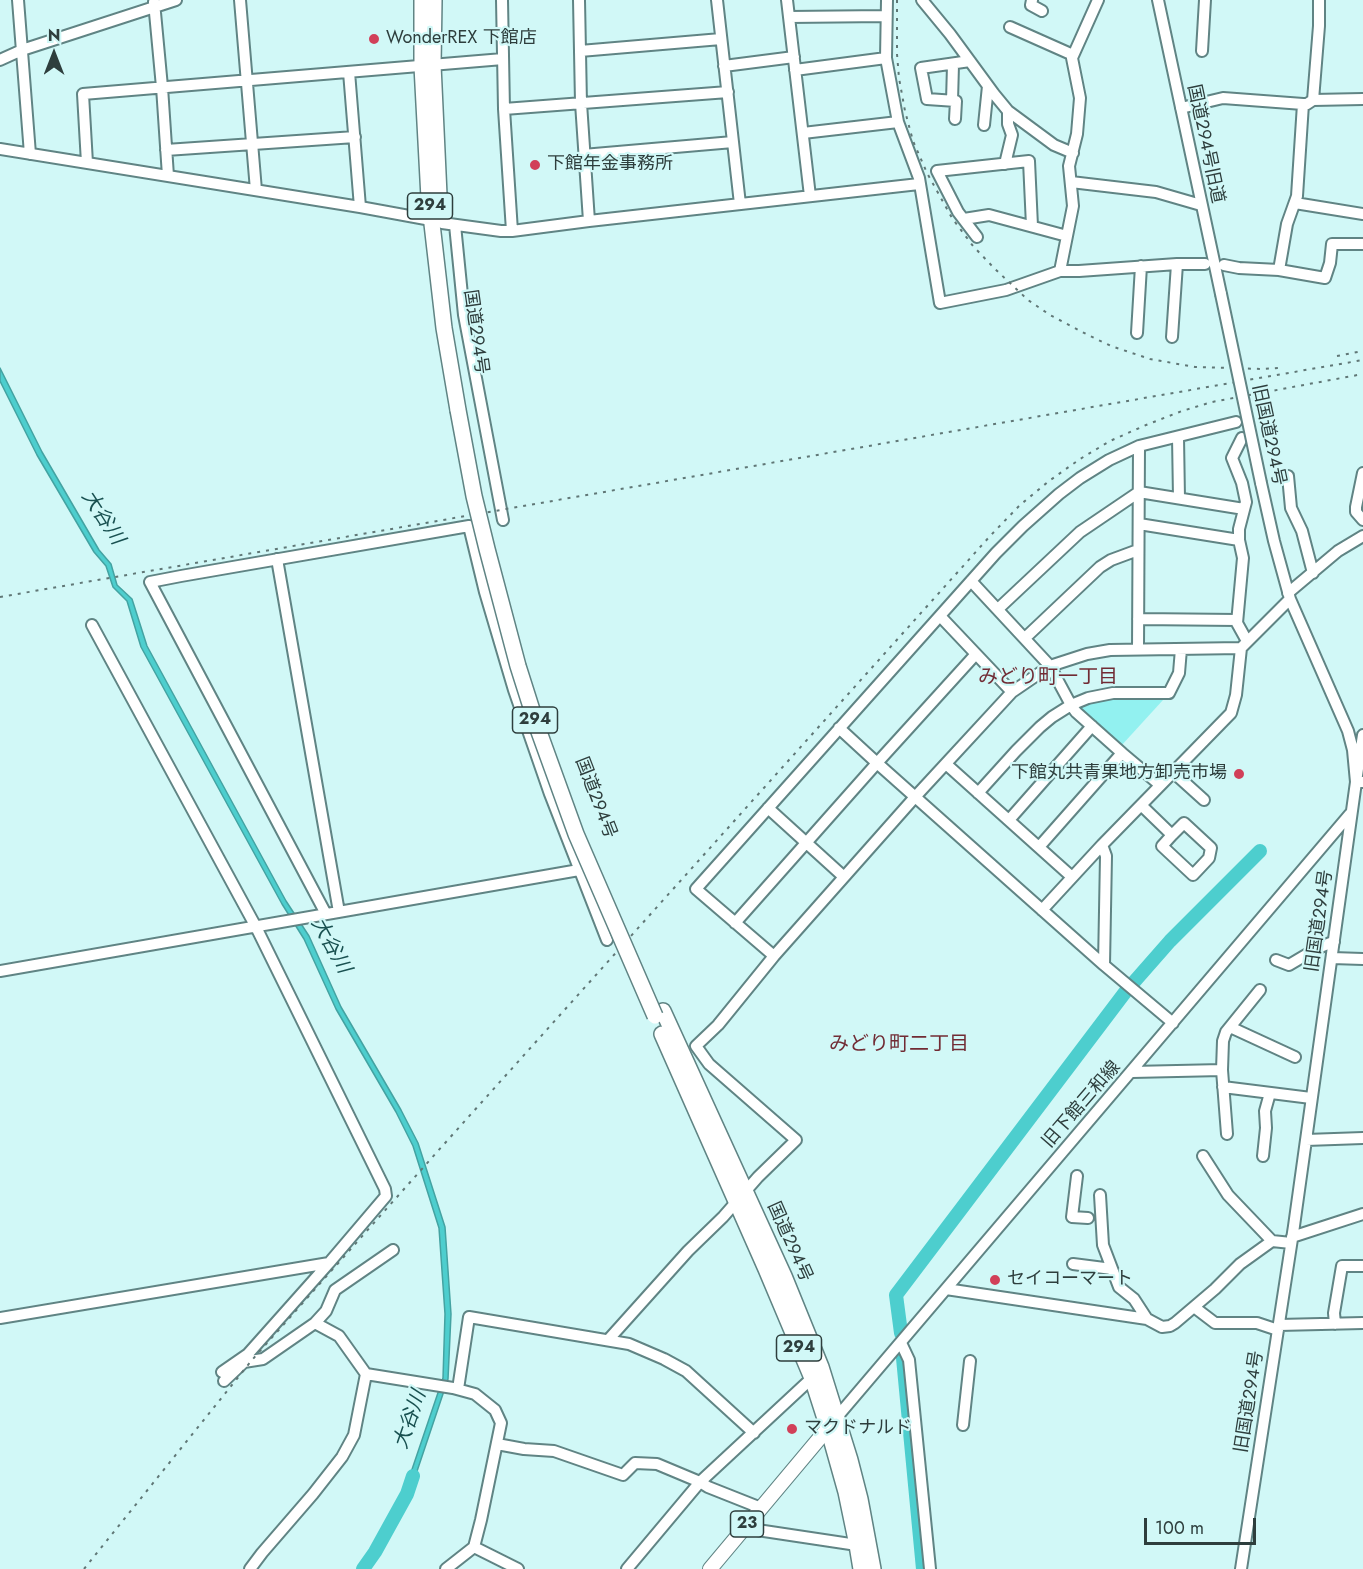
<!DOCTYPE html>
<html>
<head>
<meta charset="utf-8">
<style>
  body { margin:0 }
  #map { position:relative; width:1363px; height:1569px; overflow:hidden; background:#d1f8f7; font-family:Jost,sans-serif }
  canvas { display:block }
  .north { position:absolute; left:24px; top:24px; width:60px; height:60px; -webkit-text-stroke:4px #d1f8f7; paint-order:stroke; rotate:0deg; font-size:16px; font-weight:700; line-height:24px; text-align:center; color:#2e3e3d }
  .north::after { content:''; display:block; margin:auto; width:21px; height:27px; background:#2e3e3d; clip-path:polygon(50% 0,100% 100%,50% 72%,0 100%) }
  .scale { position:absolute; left:1144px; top:1518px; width:112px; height:27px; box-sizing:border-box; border:3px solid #2e3e3d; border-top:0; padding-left:8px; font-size:18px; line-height:21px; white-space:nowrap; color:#2e3e3d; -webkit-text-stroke:4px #d1f8f7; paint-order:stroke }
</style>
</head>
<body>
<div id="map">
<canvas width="1363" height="1569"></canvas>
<div class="north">N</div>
<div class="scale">100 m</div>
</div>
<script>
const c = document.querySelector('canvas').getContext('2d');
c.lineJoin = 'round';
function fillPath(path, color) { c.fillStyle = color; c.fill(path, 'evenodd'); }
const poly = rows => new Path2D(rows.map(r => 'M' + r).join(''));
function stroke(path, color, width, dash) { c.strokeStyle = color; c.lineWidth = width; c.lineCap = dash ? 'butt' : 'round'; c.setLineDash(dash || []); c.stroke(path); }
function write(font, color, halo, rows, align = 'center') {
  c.font = font + ' Jost,"Noto Sans JP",sans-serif'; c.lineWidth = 4.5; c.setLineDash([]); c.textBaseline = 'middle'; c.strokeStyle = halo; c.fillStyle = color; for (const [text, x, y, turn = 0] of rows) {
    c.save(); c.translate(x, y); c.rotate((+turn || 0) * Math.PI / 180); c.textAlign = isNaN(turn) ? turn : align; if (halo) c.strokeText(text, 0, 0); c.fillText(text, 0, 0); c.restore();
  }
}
const green = poly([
  [1162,696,1163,700,1121,746,1079,709,1079,706,1107,698]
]);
const water = poly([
  [0,368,42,452,99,550,111,564,117,585,132,599,147,646,286,901,309,936,341,1007,401,1110,418,1143,445,1227,451,1314,448,1379,409,1495,404,1493,443,1378,445,1314,439,1228,413,1146,396,1112,336,1009,304,939,282,904,141,647,127,601,113,587,106,566,94,552,37,455,0,381,0,368]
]);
const river = poly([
  [1134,982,1170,941,1260,851],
  [901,1333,896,1295,1126,991],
  [903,1358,923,1569],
  [363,1569,375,1552,407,1494,413,1476]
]);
const minor = poly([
  [18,0,30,154],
  [240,0,256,190],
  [502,0,504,109,512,231],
  [579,0,581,103,589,221],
  [717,0,740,204],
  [787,0,810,196],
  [887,0,886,58,898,122,919,178,940,303,1006,290,1060,271,1079,271,1177,264,1205,264],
  [922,0,950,34,994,94,1008,111,1054,145,1073,153],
  [1032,0,1031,5,1042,11],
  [1158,0,1221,294],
  [154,2,162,87,168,176],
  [789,17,886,16],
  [1010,27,1073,55],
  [580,51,721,39],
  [1202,51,1205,0],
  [0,60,22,50,176,0],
  [724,66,794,57],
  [795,70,886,58],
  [349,72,360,207],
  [1313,100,1319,26,1319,0],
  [952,101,953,65],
  [1181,108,1223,98,1303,104,1307,104,1313,100,1363,99],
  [504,109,728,92],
  [955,119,956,101,927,99,921,68,970,61],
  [984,125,988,86],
  [803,133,898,122],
  [0,149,360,207,431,220],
  [166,150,355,137],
  [583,155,733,142],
  [87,163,83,94,503,59],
  [1005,164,1012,135,1008,124,1008,111],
  [1071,182,1156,192,1201,205],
  [1295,203,1363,214],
  [964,219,989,215,1067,236],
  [442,223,501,231,512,231,589,221,919,184],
  [455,225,464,315,503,520],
  [977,237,958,212,937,171,1029,161,1032,226],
  [1224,265,1239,268,1279,270,1325,278,1330,263,1332,244,1363,244],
  [1279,270,1287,224,1297,196,1303,104],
  [1060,271,1073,206,1069,166,1077,134,1080,98,1072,58,1098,0],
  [1137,333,1141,266],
  [1172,337,1177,264],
  [1178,437,1179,498],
  [1242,438,1232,458,1242,483,1246,502,1239,529,1239,540,1243,558,1237,623,1247,641],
  [1363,473,1356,507,1356,512,1363,520],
  [1288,476,1291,508,1302,531,1313,573],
  [1139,524,1239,540],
  [277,559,339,912],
  [971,581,1050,666,1071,705,1076,712,1122,753,1039,847],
  [1288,593,1338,551,1363,536],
  [998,609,1080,532,1139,492,1244,509],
  [940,616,1012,692],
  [1138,619,1237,620],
  [1025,638,1100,567,1111,560,1138,550],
  [1138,649,1139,446],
  [839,728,877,763,1104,965,1173,1023],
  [1363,735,1356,782,1363,782],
  [1122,753,1160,785],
  [946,764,1072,877],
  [1173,772,1204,800],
  [978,793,1016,751,1040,727,1052,717,1071,705,1088,698,1113,693,1169,693,1179,673,1181,649],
  [1141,805,1172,835,1184,823,1211,848,1209,858,1193,875,1162,846,1172,835],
  [768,808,844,877],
  [1009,820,1092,726],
  [1102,845,1106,856,1104,965],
  [1042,910,1102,845,1231,713,1236,695,1241,648,1290,599],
  [326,914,150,582,181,576,469,526,485,592,514,690,550,794,607,940],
  [735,923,877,763,976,654],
  [774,956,696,889,996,553,1023,526,1059,494,1080,478,1109,460,1139,446,1236,422],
  [1332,958,1363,959],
  [1276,960,1289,965,1316,949,1330,943,1334,942],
  [0,971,579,870],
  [1230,1027,1295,1057],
  [1222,1070,1223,1041,1226,1032,1260,990],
  [1132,1072,1222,1070,1227,1134],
  [1223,1087,1311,1098],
  [1306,1140,1363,1138],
  [1203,1156,1228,1195,1272,1241],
  [1263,1156,1266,1128,1265,1111,1270,1093],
  [1077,1176,1072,1217,1088,1218],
  [1100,1195,1103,1245,1119,1287,1134,1299,1147,1319],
  [1292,1237,1363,1214],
  [1073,1264,1112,1269],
  [946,1289,1147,1319,1162,1327,1170,1326,1175,1323,1215,1289,1240,1264,1272,1241,1291,1243],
  [1194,1307,1215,1323,1257,1323,1278,1330],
  [0,1318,329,1263,386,1196,385,1189,256,927,92,625],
  [1335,1324,1334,1313,1342,1266,1363,1266],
  [1279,1325,1363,1323],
  [609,1339,688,1251,723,1217,758,1177,796,1140,709,1064,696,1046,718,1025,774,956,915,797,1012,692,1050,666,1087,654,1110,650,1241,648],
  [901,1343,909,1360,930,1569],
  [222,1372,248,1354,329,1263],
  [366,1374,339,1336,315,1323,326,1311,335,1290,393,1250],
  [224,1381,244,1362,263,1359,315,1323],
  [458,1389,469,1317,629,1344,664,1359,686,1371,754,1433],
  [837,1417,1350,814],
  [963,1425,970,1361],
  [497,1444,524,1449,554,1451,623,1475,635,1463,657,1464,700,1482,708,1487,761,1508],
  [744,1528,857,1545],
  [474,1547,518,1569],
  [250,1569,262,1553,313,1494,342,1457,354,1435,366,1374,453,1388,475,1394,495,1410,501,1423,481,1520,474,1547,446,1569],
  [627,1569,700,1482,812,1378],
  [1241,1569,1294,1226,1356,782,1353,750,1348,731,1290,599,1274,541,1261,483]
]);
const major = poly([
  [710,1569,834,1421]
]);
const highway = poly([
  [422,0,422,66,429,198,444,328,458,410],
  [434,0,433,65,439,195],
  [663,1011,784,1276,821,1367,850,1460,860,1499,873,1569],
  [662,1034,766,1269,812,1378,828,1428,846,1492,857,1545,861,1569]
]);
const rail = poly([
  [897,0,897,54,899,78,905,111,913,141,927,173,952,218,973,246,994,268,1028,300,1050,315,1088,335,1111,346,1150,359,1195,367,1263,369,1278,368],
  [1337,356,1363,351],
  [0,597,1363,360],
  [84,1569,252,1360,437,1152,991,535,1020,505,1049,481,1080,459,1110,441,1146,425,1182,411,1212,402,1363,374]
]);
const minorBridge = poly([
  [1221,294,1261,483]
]);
const highwayBridge = poly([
  [458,410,474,496,487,549,518,666,538,729,576,834,655,1016]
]);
const markers = [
  [374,39,6,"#d14059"],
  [535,165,6,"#d14059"],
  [1239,774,6,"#d14059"],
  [995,1280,6,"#d14059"],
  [792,1429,6,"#d14059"]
];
const shields = [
  [430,206,45],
  [535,720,45],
  [799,1348,45],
  [747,1524,33]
];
const shieldNames = [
  ["294",430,206],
  ["294",535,720],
  ["294",799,1348],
  ["23",747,1524]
];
const poiNames = [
  ["WonderREX 下館店",386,39],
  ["下館年金事務所",547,165],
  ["下館丸共青果地方卸売市場",1227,774,"right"],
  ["セイコーマート",1007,1280],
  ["マクドナルド",804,1429]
];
const streetNames = [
  ["国道294号旧道",1205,144,78],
  ["国道294号",475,332,82],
  ["旧国道294号",1268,435,78],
  ["国道294号",595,798,69],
  ["旧国道294号",1320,921,-82],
  ["旧下館三和線",1082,1105,-49],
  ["国道294号",789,1242,66],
  ["旧国道294号",1250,1402,-81]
];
const waterNames = [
  ["大谷川",102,518,57],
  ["大谷川",330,946,61],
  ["大谷川",411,1420,-71]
];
const neighbourhoodNames = [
  ["みどり町一丁目",1048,678],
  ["みどり町二丁目",899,1045]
];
fillPath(green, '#92f1f0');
fillPath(water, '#4dcece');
stroke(water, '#44a3a2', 1.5);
stroke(river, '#4dcece', 14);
stroke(minor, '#608484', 14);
stroke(major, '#608484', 16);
stroke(highway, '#608484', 18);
stroke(minor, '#fff', 10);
stroke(major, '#fff', 14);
stroke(highway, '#fff', 15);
stroke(rail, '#607776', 2, [3, 6]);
stroke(minorBridge, '#608484', 14, []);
stroke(highwayBridge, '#608484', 18, []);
stroke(minorBridge, '#fff', 10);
stroke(highwayBridge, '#fff', 15);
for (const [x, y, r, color] of markers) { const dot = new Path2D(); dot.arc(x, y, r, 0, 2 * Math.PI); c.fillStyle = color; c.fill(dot); stroke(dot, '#d1f8f7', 2); }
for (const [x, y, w] of shields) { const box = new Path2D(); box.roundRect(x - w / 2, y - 13, w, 26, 4.5); c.fillStyle = '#d1f8f7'; c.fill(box); stroke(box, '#2e3e3d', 1.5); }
write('bold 16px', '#2e3e3d', null, shieldNames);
write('18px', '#2e3e3d', '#d1f8f7', poiNames, 'left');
write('18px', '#2e3e3d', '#d1f8f7', streetNames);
write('italic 20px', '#195151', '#d1f8f7', waterNames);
write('20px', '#712b34', '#d1f8f7', neighbourhoodNames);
</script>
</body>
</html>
